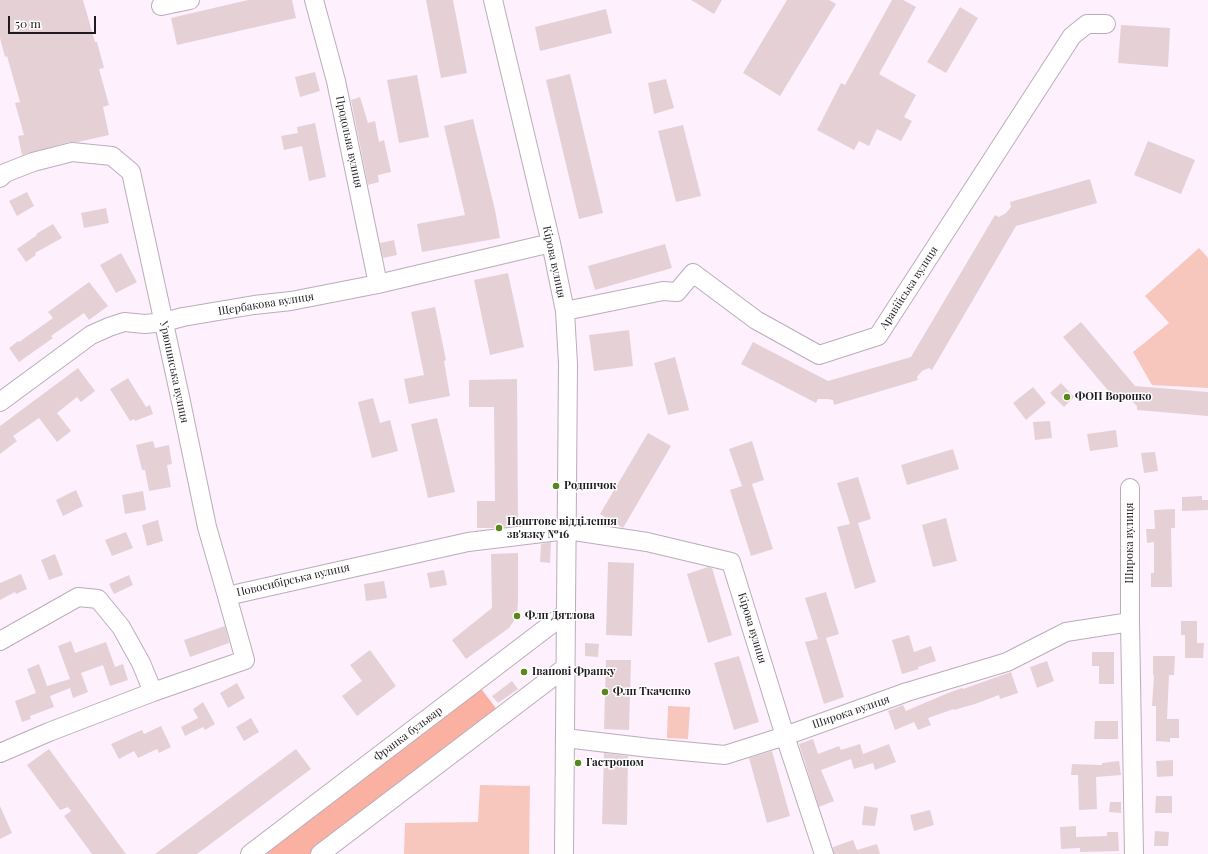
<!DOCTYPE html>
<html>
<head>
<meta charset="utf-8">
<style>
  body { margin:0 }
  #map { position:relative; width:1208px; height:854px; overflow:hidden; background:#fff0fe; font-family:"Playfair Display",serif }
  canvas { display:block }
  .scale { position:absolute; left:8px; top:16px; width:88px; height:18px; box-sizing:border-box; border:2px solid #1f1a1f; border-top:0; padding-left:5px; font-size:12px; line-height:14px; white-space:nowrap; color:#1f1a1f; -webkit-text-stroke:3px #fff; paint-order:stroke }
</style>
</head>
<body>
<div id="map">
<canvas width="1208" height="854"></canvas>
<div class="scale">50 m</div>
</div>
<script>
const c = document.querySelector('canvas').getContext('2d');
c.lineJoin = 'round';
function fillPath(path, color) { c.fillStyle = color; c.fill(path, 'evenodd'); }
const poly = rows => new Path2D(rows.map(r => 'M' + r).join(''));
function stroke(path, color, width, dash) { c.strokeStyle = color; c.lineWidth = width; c.lineCap = dash ? 'butt' : 'round'; c.setLineDash(dash || []); c.stroke(path); }
function write(font, color, halo, rows, align = 'center') {
  c.font = font + ' "Playfair Display",serif'; c.lineWidth = 3; c.setLineDash([]); c.textBaseline = 'middle'; c.strokeStyle = halo; c.fillStyle = color; for (const [text, x, y, turn = 0] of rows) {
    c.save(); c.translate(x, y); c.rotate((+turn || 0) * Math.PI / 180); c.textAlign = isNaN(turn) ? turn : align; if (halo) c.strokeText(text, 0, 0); c.fillText(text, 0, 0); c.restore();
  }
}
const green = poly([
  [1199,248,1208,258,1208,388,1152,385,1133,352,1169,323,1145,296],
  [668,706,690,707,688,739,667,738],
  [480,785,530,786,529,854,404,854,405,823,478,822]
]);
const forest = poly([
  [476,682,501,715,320,854,250,854]
]);
const building = poly([
  [0,0,83,0,95,42,97,42,104,68,99,69,109,105,103,107,109,135,78,142,69,142,22,155,18,136,24,135,15,103,20,102,7,56,5,57,0,38],
  [248,0,292,0,296,18,177,45,171,18],
  [426,0,453,0,467,73,441,78],
  [691,0,722,0,714,14],
  [787,0,829,0,836,4,780,96,743,73],
  [892,0,903,0,916,7,879,74,916,95,904,117,912,121,901,141,877,129,869,146,859,141,854,150,817,130,841,83,845,85],
  [960,7,978,18,946,73,927,62],
  [606,9,612,33,540,51,535,27],
  [1121,25,1170,28,1168,67,1118,63],
  [315,72,320,91,300,97,295,77],
  [570,74,603,213,579,219,546,80],
  [417,75,429,137,399,143,387,80],
  [666,79,674,108,654,114,648,83],
  [360,97,368,123,375,121,379,142,384,140,391,172,378,175,379,182,368,185,351,100],
  [473,119,495,210,500,238,422,252,417,224,465,215,444,126],
  [315,123,326,177,309,181,302,146,284,150,281,136,298,133,297,127],
  [683,125,701,196,676,202,658,131],
  [1148,141,1195,160,1181,194,1134,175],
  [1090,179,1097,203,1016,226,932,370,929,368,922,371,917,377,918,380,834,405,833,400,827,399,818,399,816,403,741,364,753,342,828,381,911,357,995,215,999,217,1006,213,1011,207,1010,202],
  [27,192,34,206,17,216,9,201],
  [106,208,109,223,84,228,81,213],
  [53,224,62,238,35,253,36,255,26,262,17,249,37,235,36,234],
  [394,240,397,255,383,258,380,243],
  [665,244,672,268,595,290,588,266],
  [121,253,137,282,116,293,100,265],
  [508,273,524,347,490,355,474,280],
  [89,282,108,306,89,320,84,313,51,336,53,338,19,362,9,348,18,341,19,342,53,318,48,312],
  [435,307,446,360,444,361,450,396,409,404,404,379,424,375,411,312],
  [1081,322,1135,386,1208,392,1208,416,1137,410,1137,406,1129,399,1120,396,1116,400,1063,337],
  [629,330,633,366,594,371,589,335],
  [675,357,689,410,668,415,654,363],
  [78,368,95,391,81,402,77,397,57,413,71,431,57,442,39,418,13,436,17,441,0,454,0,426],
  [128,378,146,407,150,405,153,414,135,421,134,419,130,421,110,389],
  [517,379,518,525,495,528,477,528,477,501,495,501,494,407,469,407,469,380],
  [1061,383,1074,397,1064,407,1050,393],
  [1033,387,1046,403,1026,420,1013,403],
  [373,398,380,423,390,420,398,451,372,458,358,402],
  [437,418,455,492,428,498,411,424],
  [1050,421,1052,438,1035,440,1033,422],
  [1116,430,1118,447,1090,451,1087,434],
  [648,433,671,446,623,528,600,514],
  [153,441,155,448,169,445,172,464,167,465,171,487,149,491,145,470,142,470,136,445],
  [752,441,764,480,752,484,773,549,751,556,730,490,742,486,729,449],
  [953,449,959,469,907,485,901,465],
  [1155,452,1158,471,1144,473,1141,453],
  [858,477,871,519,858,523,876,582,855,589,837,527,850,524,837,483],
  [76,490,83,506,63,516,56,500],
  [143,491,146,510,125,514,122,495],
  [1202,496,1202,500,1208,500,1208,510,1182,511,1182,497],
  [1175,509,1175,528,1171,528,1172,587,1151,587,1151,573,1154,573,1154,542,1147,543,1146,529,1155,529,1154,510],
  [946,518,957,561,933,567,922,525],
  [158,520,163,541,147,546,142,525],
  [126,532,133,548,112,556,105,540],
  [551,542,550,563,540,562,541,544],
  [518,553,518,601,517,616,509,628,466,659,452,640,492,608,491,554],
  [55,554,63,575,49,580,41,560],
  [608,562,634,563,632,636,606,635],
  [708,567,712,568,732,635,708,643,687,574],
  [444,570,447,585,430,588,427,573],
  [21,574,27,589,16,594,15,592,0,600,0,583],
  [129,575,133,585,114,594,109,584],
  [384,581,387,598,366,601,364,584],
  [826,592,839,634,826,638,844,697,824,704,805,642,818,639,805,598],
  [1181,621,1197,621,1197,643,1204,643,1203,658,1185,658,1185,635,1181,635],
  [225,626,229,643,190,657,184,640],
  [909,635,914,652,931,646,936,661,918,667,919,669,902,674,892,640],
  [71,641,75,653,106,642,115,667,123,664,128,680,110,686,103,665,81,673,88,692,73,698,70,688,50,696,54,707,30,716,31,719,22,722,15,701,36,693,27,669,39,664,47,686,70,679,58,646],
  [585,643,599,644,598,657,585,656],
  [370,650,396,686,357,716,342,696,362,681,350,665],
  [1092,652,1114,652,1114,684,1099,684,1099,666,1092,666],
  [739,656,759,722,734,730,714,663],
  [1153,656,1175,656,1174,675,1169,675,1167,719,1179,719,1179,738,1170,738,1170,742,1156,741,1156,706,1152,706,1154,675,1153,675],
  [606,660,631,660,629,730,604,729],
  [1047,661,1054,681,1037,688,1030,667],
  [1011,672,1018,693,1000,699,999,695,975,704,954,710,954,709,928,718,931,725,918,730,914,722,895,730,888,711,903,705,906,711,948,693,962,688,963,689],
  [512,681,518,689,498,703,492,696],
  [237,683,245,698,228,708,220,693],
  [203,702,215,724,205,730,203,727,185,736,181,727,198,718,193,709],
  [251,718,259,732,244,741,236,727],
  [1095,721,1118,721,1118,739,1094,739],
  [161,726,171,747,159,753,157,749,138,758,134,751,119,759,111,744,142,730,144,734],
  [813,739,818,754,839,746,841,750,860,744,863,754,889,744,896,762,875,770,873,763,854,769,851,759,821,770,834,801,819,807,799,744],
  [49,749,126,854,92,854,64,816,71,811,68,807,60,810,27,765],
  [296,749,311,769,197,854,155,854],
  [772,751,790,816,767,823,749,758],
  [604,753,628,756,627,825,602,824],
  [1173,760,1173,776,1157,777,1156,761],
  [1119,761,1121,775,1096,777,1097,809,1079,810,1078,775,1071,775,1072,764,1102,765,1102,763],
  [1156,796,1172,796,1172,813,1155,813],
  [1110,802,1121,802,1121,813,1109,812],
  [0,806,12,833,0,839],
  [864,806,878,808,875,826,862,825],
  [930,810,934,825,914,831,910,815],
  [1076,826,1076,837,1107,836,1107,832,1118,832,1119,851,1080,852,1080,848,1061,849,1060,827],
  [1155,831,1169,832,1168,846,1154,846],
  [853,840,857,850,877,844,880,854,834,854,833,847]
]);
const minor = poly([
  [314,0,336,81,378,284],
  [493,0,551,243,565,311,568,364,564,854],
  [161,6,190,0],
  [0,178,5,173,33,162,72,152,112,156,131,172,180,397,207,527,227,596],
  [565,311,663,291,677,292,693,273,756,320,819,355,878,336,1072,36,1087,24,1106,24],
  [0,402,91,335,109,327,124,322,145,324,164,322,183,317,254,305,291,301,378,284,551,243],
  [1130,488,1130,622,1134,854],
  [0,641,78,597,98,599,121,627,141,663,153,692],
  [565,738,650,748,725,755,785,736,907,692,1007,662,1066,632,1130,622],
  [0,753,49,732,153,692,245,660,227,596,468,542,567,530,647,542,731,562,785,736,824,854],
  [250,854,566,613],
  [320,854,566,667]
]);
const markers = [
  [1067,397,4,"#58881c"],
  [556,486,4,"#58881c"],
  [499,528,4,"#58881c"],
  [517,616,4,"#58881c"],
  [524,672,4,"#58881c"],
  [605,692,4,"#58881c"],
  [578,763,4,"#58881c"]
];
const streetNames = [
  ["Продольна вулиця",349,142,78],
  ["Кірова вулиця",554,262,78],
  ["Аравійська вулиця",909,288,-57],
  ["Щербакова вулиця",266,304,-9],
  ["Урюпинська вулиця",174,372,78],
  ["Широка вулиця",1130,543,-90],
  ["Новосибірська вулиця",293,580,-13],
  ["Кірова вулиця",752,628,73],
  ["Широка вулиця",851,712,-19],
  ["Франка бульвар",408,734,-37]
];
const poiNames = [
  ["ФОП Воронко",1075,397],
  ["Родничок",564,486],
  ["Поштове відділення",507,522],
  ["зв'язку №16",507,535],
  ["Флп Дятлова",525,616],
  ["Іванові Франку",532,672],
  ["Флп Ткаченко",613,692],
  ["Гастроном",586,763]
];
fillPath(green, '#f7c7bd');
fillPath(forest, '#fbb1a1');
fillPath(building, '#e5d0d6');
stroke(minor, '#baacba', 20);
stroke(minor, '#fff', 18);
for (const [x, y, r, color] of markers) { const dot = new Path2D(); dot.arc(x, y, r, 0, 2 * Math.PI); c.fillStyle = color; c.fill(dot); stroke(dot, '#fff', 1.5); }
write('11px', '#1f1a1f', '#fff', streetNames);
write('bold 11px', '#1f1a1f', '#fff', poiNames, 'left');
</script>
</body>
</html>
